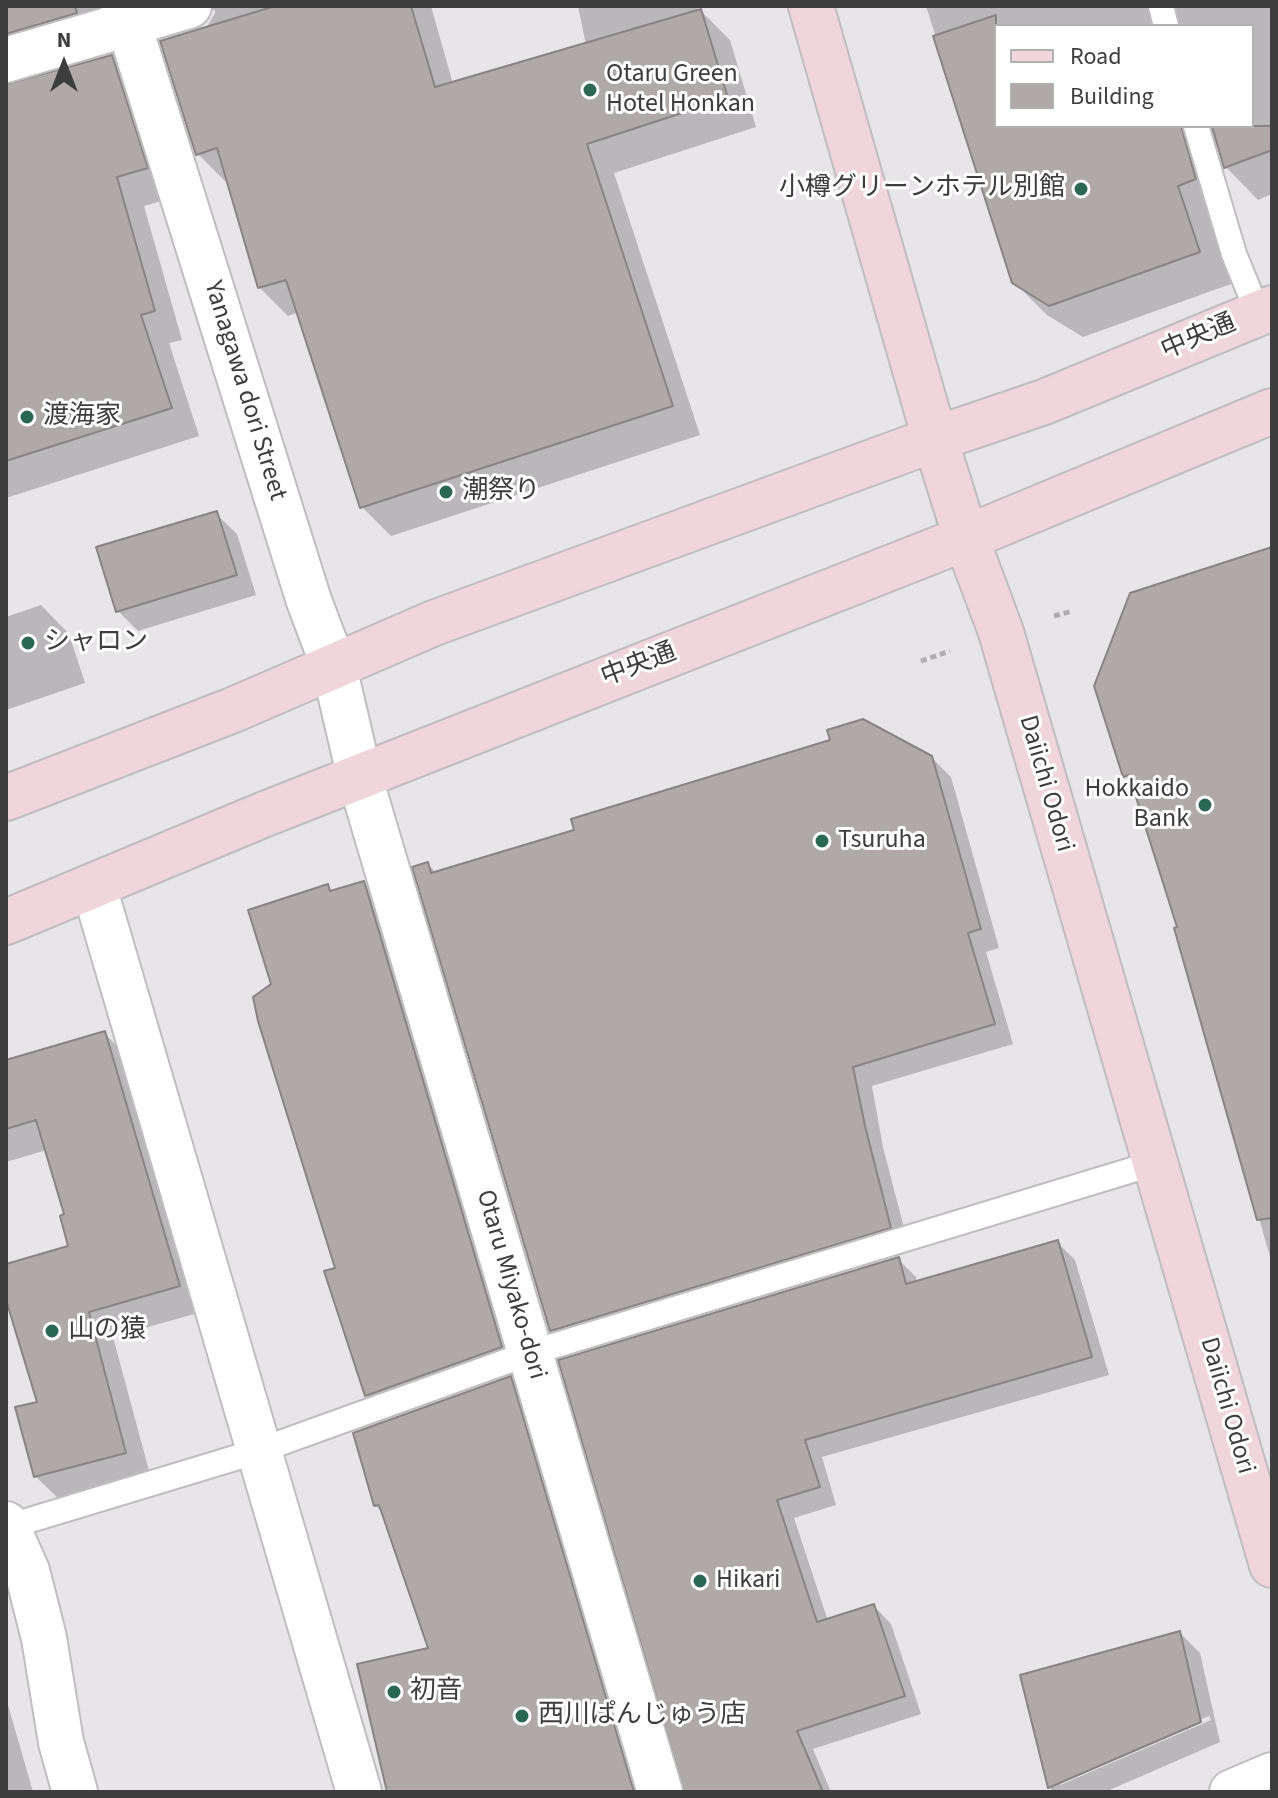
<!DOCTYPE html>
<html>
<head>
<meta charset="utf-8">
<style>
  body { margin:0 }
  #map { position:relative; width:1278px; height:1798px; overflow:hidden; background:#e8e5e9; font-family:"Source Sans 3",sans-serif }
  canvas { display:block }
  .frame { position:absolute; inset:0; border:8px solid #3e3d3e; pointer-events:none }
  .legend { position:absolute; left:994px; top:24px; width:260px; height:104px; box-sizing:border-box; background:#fff; border:2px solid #b2b1b2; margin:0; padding:10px 14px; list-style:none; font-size:24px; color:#3e3d3e }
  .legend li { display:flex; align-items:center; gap:16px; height:40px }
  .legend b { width:40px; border:2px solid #b2b1b2 }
  .north { position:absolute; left:24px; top:24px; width:80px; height:80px; -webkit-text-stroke:6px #fff; paint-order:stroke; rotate:0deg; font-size:22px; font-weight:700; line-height:32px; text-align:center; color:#3e3d3e }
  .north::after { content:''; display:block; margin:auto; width:28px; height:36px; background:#3e3d3e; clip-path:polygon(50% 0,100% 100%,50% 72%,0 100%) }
</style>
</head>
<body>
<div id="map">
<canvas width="1278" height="1798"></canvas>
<div class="frame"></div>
<ul class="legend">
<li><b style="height:10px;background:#f0d5dc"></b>Road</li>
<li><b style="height:22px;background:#afaaa8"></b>Building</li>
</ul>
<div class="north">N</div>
</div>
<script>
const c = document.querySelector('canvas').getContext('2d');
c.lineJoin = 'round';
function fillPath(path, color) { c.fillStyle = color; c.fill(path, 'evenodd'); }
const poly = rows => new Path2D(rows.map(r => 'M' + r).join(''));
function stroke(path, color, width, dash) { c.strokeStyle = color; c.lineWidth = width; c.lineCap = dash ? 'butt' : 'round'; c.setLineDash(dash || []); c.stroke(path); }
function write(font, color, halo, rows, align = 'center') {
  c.font = font + ' "Source Sans 3","Noto Sans JP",sans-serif'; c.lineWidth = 6; c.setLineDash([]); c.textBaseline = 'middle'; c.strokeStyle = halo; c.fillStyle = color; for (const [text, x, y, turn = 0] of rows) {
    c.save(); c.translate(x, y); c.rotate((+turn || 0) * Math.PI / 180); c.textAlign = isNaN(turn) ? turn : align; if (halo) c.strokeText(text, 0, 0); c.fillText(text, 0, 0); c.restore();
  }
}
const shadow = poly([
  [6,6,431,6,453,84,586,45,578,6,696,6,698,12,701,11,730,40,756,127,614,173,700,435,391,536,362,507,299,312,288,316,259,287,229,181,226,182,197,153,197,32,208,25,215,13,215,10,212,10,17,71,10,83,10,86,111,57,140,86,175,197,144,206,182,340,169,343,199,436,6,498],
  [926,6,1272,6,1272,194,1258,200,1226,167,1220,146,1216,149,1213,163,1227,212,1209,218,1231,284,1083,337,1047,315,1014,282],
  [996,26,1252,26,1252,126,996,126],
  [216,514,237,534,256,595,138,631,118,611],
  [1272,548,1272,1264,1177,929,1180,928,1135,786,1124,776],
  [41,605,69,634,85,683,6,710,6,617],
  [931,757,951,777,999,948,986,952,1013,1044,872,1086,883,1147,909,1247,571,1350,552,1330,428,864,437,874],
  [364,883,377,897,514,1360,380,1409,367,1395,326,1272,338,1269,274,984,327,886,333,892],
  [104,1033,130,1059,205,1311,113,1337,151,1478,61,1501,35,1476,39,1403,6,1293,6,1266,71,1247,67,1215,47,1150,6,1162,6,1062],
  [1057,1242,1075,1260,1109,1375,822,1457,836,1505,794,1518,828,1621,874,1606,891,1624,921,1714,813,1749,831,1792,686,1792,561,1361,898,1259,916,1277,917,1283],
  [510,1378,528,1396,645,1792,389,1792,431,1649,384,1514,375,1505],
  [1180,1633,1200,1653,1220,1742,1105,1792,1054,1792,1049,1787],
  [1209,1716,1211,1720,1060,1785,1060,1781],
  [6,1698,33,1792,6,1792]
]);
const building = poly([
  [6,6,75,6,77,13,6,34,6,6],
  [275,6,411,6,435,87,701,9,728,98,587,144,673,406,360,508,286,280,258,288,217,148,196,155,160,41,275,6],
  [996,15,996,126,1181,126,1196,179,1178,186,1200,252,1049,306,1012,283,933,36,996,15],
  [112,55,148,168,117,177,155,311,141,315,172,408,6,461,6,84,112,55],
  [1212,126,1272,126,1272,150,1224,168,1212,126],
  [217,511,237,575,116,612,96,547,217,511],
  [1272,547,1272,1218,1257,1220,1174,928,1177,927,1129,775,1123,777,1094,686,1130,593,1272,547],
  [863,719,932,756,981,929,968,933,995,1024,853,1067,865,1126,891,1228,550,1331,412,867,428,862,431,873,574,830,571,819,830,740,827,730,863,719],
  [364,881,502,1347,365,1396,324,1271,335,1268,258,1021,253,997,271,984,248,910,328,884,330,891,364,881],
  [105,1031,180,1286,89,1312,126,1453,34,1477,15,1407,37,1402,6,1300,6,1264,68,1246,60,1216,64,1214,36,1120,6,1129,6,1060,105,1031],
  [1058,1240,1092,1357,805,1440,820,1487,777,1500,817,1622,874,1604,905,1696,797,1731,823,1792,684,1792,558,1360,899,1257,906,1284,1058,1240],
  [511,1376,634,1792,387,1792,357,1664,428,1648,379,1505,374,1506,353,1433,511,1376],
  [1180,1631,1201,1722,1048,1788,1020,1675,1180,1631]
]);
const path = poly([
  [1054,616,1073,611],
  [921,661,950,651]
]);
const lane = poly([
  [1161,6,1166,26],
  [1196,126,1234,254,1258,313],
  [7,1527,258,1451,530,1353,1155,1163]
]);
const street = poly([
  [123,6,309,601,334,667,360,778,660,1792],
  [6,60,189,6],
  [94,887,359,1792],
  [6,1524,27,1571,44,1638,61,1742,75,1792],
  [1232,1792,1272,1775]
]);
const secondary = poly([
  [811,6,935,439,966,538,1001,632,1272,1565],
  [6,798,233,710,434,623,935,439,1044,402,1272,308],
  [6,922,265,814,966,538,1272,411]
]);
const markers = [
  [590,90,8,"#2b6854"],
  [1081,189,8,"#2b6854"],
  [27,417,8,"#2b6854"],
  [446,492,8,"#2b6854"],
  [28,643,8,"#2b6854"],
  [1205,805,8,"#2b6854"],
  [822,841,8,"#2b6854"],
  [52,1331,8,"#2b6854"],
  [700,1581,8,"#2b6854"],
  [394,1692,8,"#2b6854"],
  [522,1716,8,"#2b6854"]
];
const poiNames = [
  ["Otaru Green",606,75],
  ["Hotel Honkan",606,105],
  ["小樽グリーンホテル別館",1065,189,"right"],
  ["渡海家",43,417],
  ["潮祭り",462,492],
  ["シャロン",44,643],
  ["Hokkaido",1189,790,"right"],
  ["Bank",1189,820,"right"],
  ["Tsuruha",838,841],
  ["山の猿",68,1331],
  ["Hikari",716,1581],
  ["初音",410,1692],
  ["西川ぱんじゅう店",538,1716]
];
const streetNames = [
  ["中央通",1199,338,-23],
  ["Yanagawa dori Street",244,391,73],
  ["中央通",639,666,-21],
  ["Daiichi Odori",1045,784,74],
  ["Otaru Miyako-dori",510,1285,74],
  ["Daiichi Odori",1226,1406,74]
];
fillPath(shadow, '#0003');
fillPath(building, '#afaaa8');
stroke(building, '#898483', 2);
stroke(lane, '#c0bdc0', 28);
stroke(street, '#c0bdc0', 48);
stroke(secondary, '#c0bdc0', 48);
stroke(path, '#afadb0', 5, [6, 4]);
stroke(lane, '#fff', 24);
stroke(street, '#fff', 44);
stroke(secondary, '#f0d5dc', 44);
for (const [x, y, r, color] of markers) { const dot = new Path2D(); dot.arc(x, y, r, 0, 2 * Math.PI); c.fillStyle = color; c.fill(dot); stroke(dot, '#fff', 3); }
write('26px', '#3e3d3e', '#fff', poiNames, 'left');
write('26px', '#3e3d3e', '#fff', streetNames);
</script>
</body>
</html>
